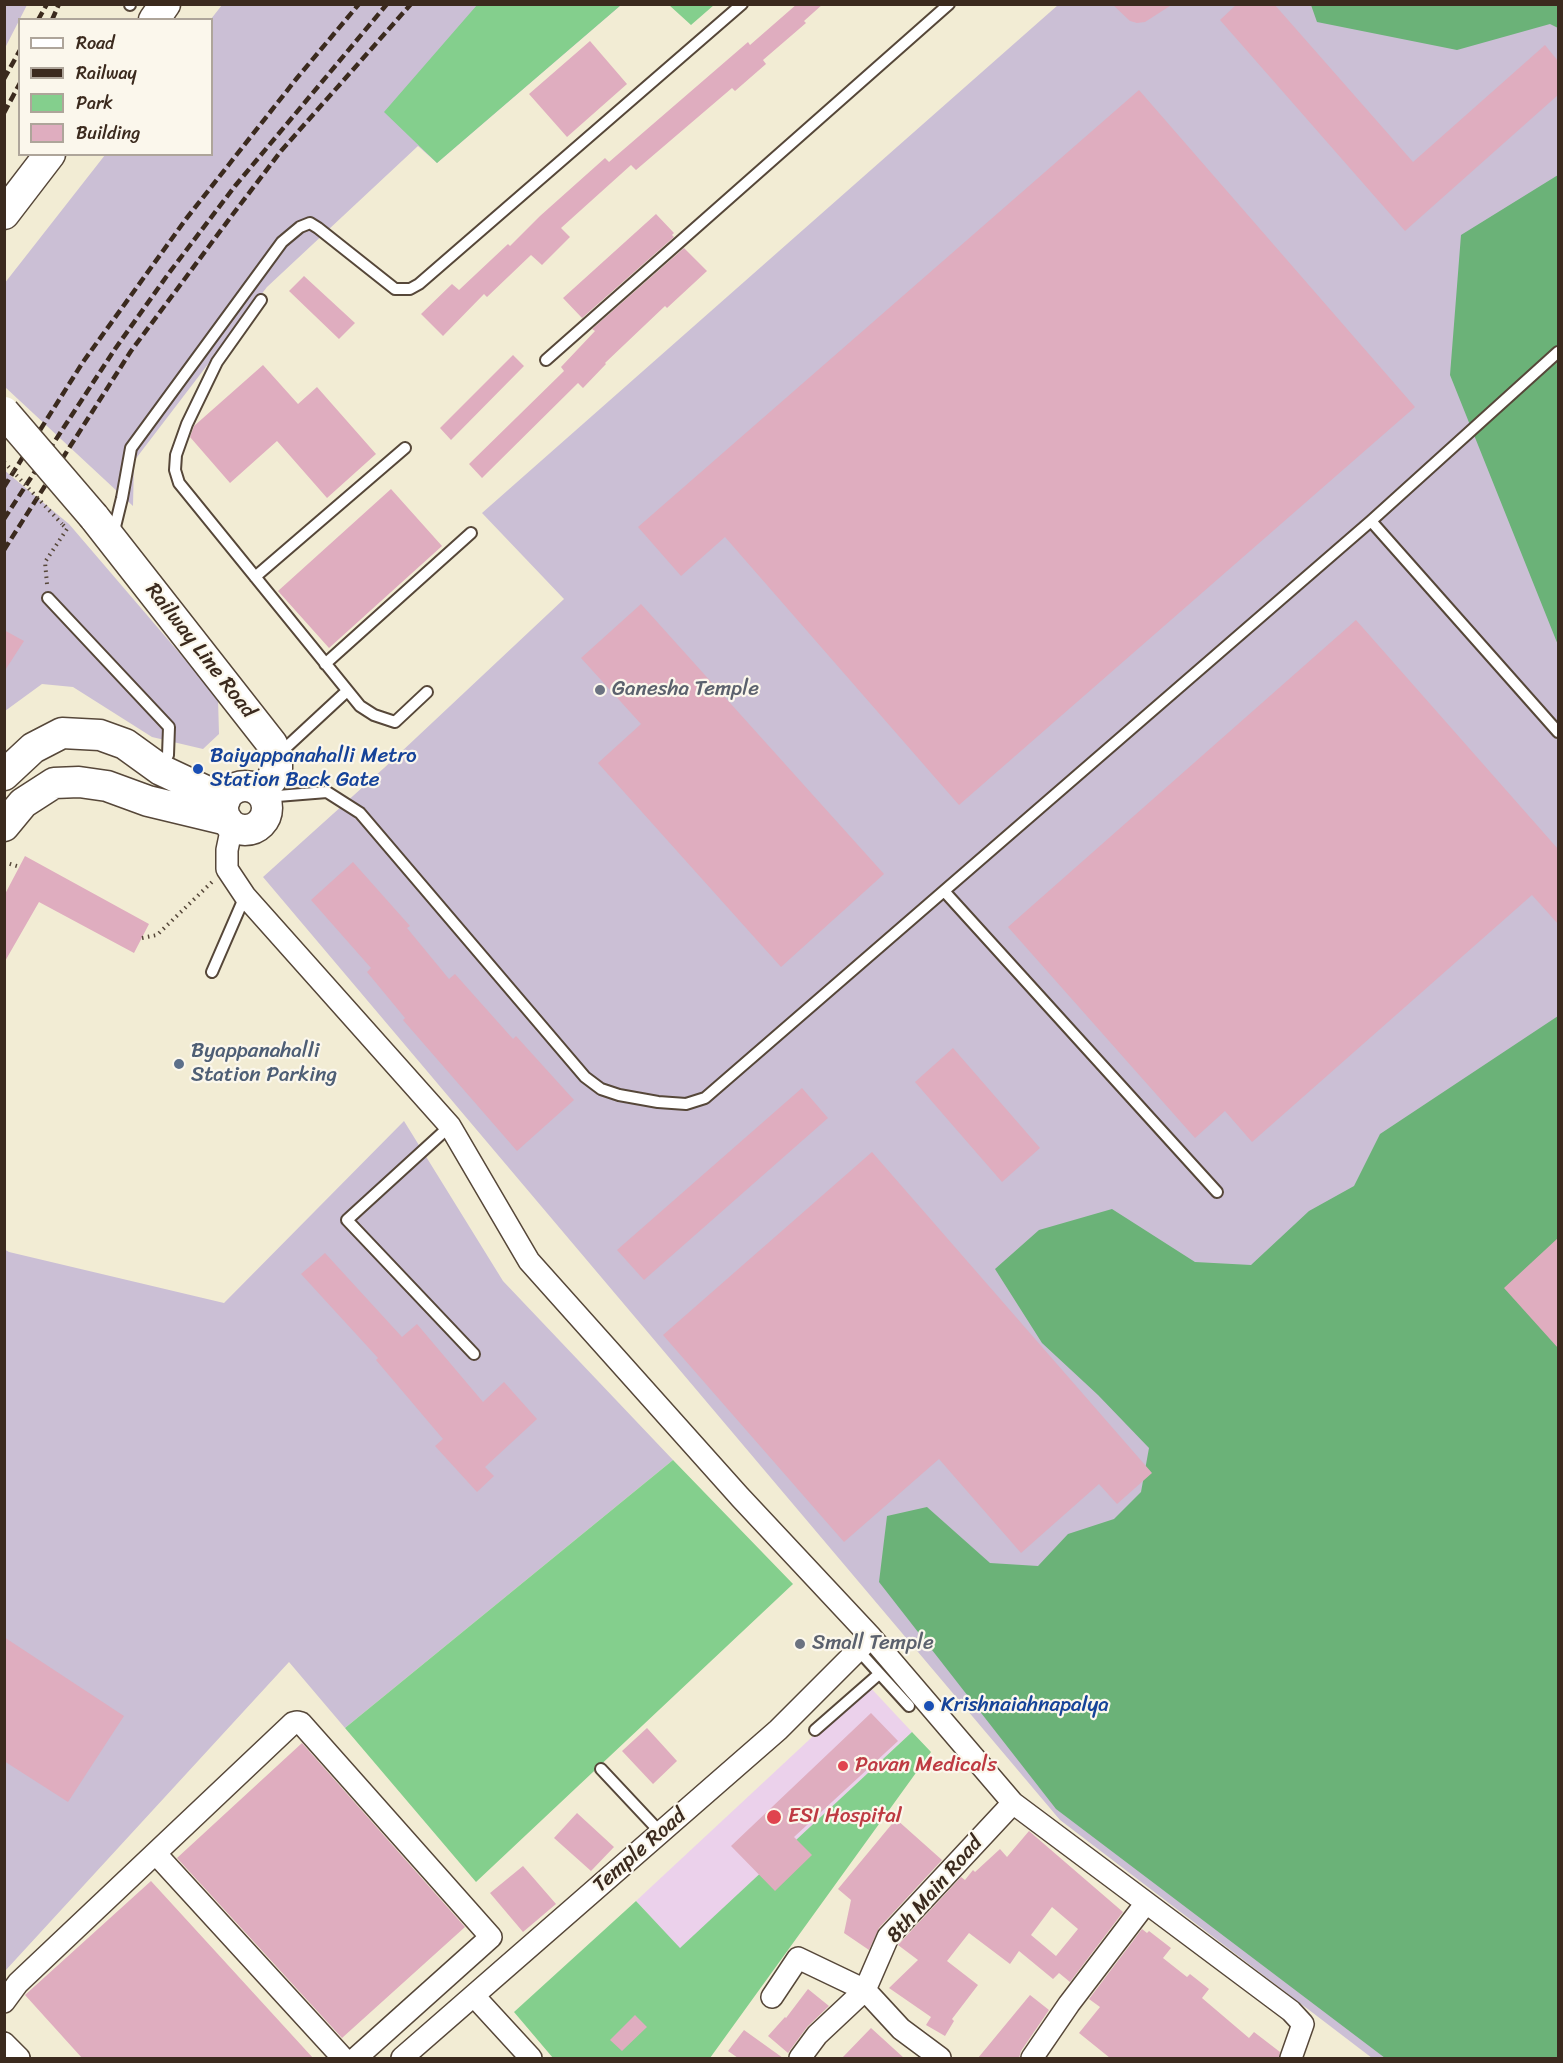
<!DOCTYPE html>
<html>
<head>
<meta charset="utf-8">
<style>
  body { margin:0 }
  #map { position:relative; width:1563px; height:2063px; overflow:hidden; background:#f2ecd4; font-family:Sriracha,sans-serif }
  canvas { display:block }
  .frame { position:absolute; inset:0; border:6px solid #3b2a1e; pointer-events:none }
  .legend { position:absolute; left:18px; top:18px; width:195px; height:138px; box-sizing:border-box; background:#fbf7ec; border:2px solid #aea59a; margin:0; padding:8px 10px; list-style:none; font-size:18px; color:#3b2a1e }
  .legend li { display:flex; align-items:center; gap:12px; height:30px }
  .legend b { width:30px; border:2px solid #aea59a }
</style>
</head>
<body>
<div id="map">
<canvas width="1563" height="2063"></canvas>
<div class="frame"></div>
<ul class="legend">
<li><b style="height:8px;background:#fff"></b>Road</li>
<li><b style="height:8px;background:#3b2a1e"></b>Railway</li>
<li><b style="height:16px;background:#84cf8d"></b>Park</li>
<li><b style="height:16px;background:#dfadbf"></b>Building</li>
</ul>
</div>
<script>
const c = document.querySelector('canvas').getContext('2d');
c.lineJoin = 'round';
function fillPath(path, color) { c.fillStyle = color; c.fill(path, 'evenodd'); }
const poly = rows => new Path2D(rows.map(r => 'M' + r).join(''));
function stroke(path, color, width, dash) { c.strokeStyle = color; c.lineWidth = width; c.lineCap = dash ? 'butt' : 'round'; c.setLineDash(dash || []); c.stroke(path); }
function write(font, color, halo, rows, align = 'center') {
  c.font = font + ' Sriracha,sans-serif'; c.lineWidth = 4.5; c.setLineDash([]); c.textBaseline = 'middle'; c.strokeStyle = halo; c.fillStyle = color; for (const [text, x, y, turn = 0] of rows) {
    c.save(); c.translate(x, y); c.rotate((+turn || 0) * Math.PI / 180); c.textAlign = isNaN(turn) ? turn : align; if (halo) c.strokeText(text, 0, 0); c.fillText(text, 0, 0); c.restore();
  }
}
const built = poly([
  [868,1685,912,1732,680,1949,636,1901]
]);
const industrial = poly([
  [5,4,27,5,5,48,4,5],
  [222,5,621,5,437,163,418,146,267,287,134,461,133,506,5,387,4,284,105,155,212,154,211,19],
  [1058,5,1558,5,1558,2058,1372,2058,1060,1820,263,877,384,768,564,599,482,513],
  [4,470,69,524,218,698,219,734,203,749,152,737,73,687,42,684,5,711],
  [404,1121,503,1281,673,1460,345,1728,289,1662,5,1971,4,1249,9,1252,224,1303]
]);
const green = poly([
  [477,5,621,5,437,163,384,112],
  [669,5,714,5,691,25],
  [673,1460,793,1584,476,1882,345,1728],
  [912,1732,931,1752,710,2058,553,2058,514,2012,636,1901,680,1948]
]);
const forest = poly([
  [1311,5,1558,5,1558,28,1550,24,1457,50,1317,22],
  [1558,175,1558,645,1450,375,1461,235],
  [1558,1016,1558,2058,1385,2058,1056,1809,879,1582,887,1516,927,1507,990,1563,1038,1566,1068,1534,1114,1519,1141,1492,1149,1448,1098,1395,1042,1343,995,1269,1039,1230,1112,1209,1195,1262,1251,1265,1309,1211,1354,1186,1380,1134]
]);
const building = poly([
  [797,4,823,4,804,21,806,23,763,60,766,64,735,91,732,88,636,170,631,165,561,228,570,237,542,265,531,255,487,297,484,294,443,336,421,314,452,284,459,290,508,244,510,246,540,216,605,158,609,162,748,42,750,45],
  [1112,4,1173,4,1145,22,1137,23,1130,21],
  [1237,4,1274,4,1413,162,1545,45,1558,61,1558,95,1405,231,1220,20],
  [590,41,627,84,567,137,529,94],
  [1139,90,1415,407,959,805,725,537,681,576,638,527],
  [656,214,674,233,672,235,674,237,582,318,563,298],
  [684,248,707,271,667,308,665,306,605,363,606,364,583,388,578,383,482,478,469,464,564,371,561,367,595,331,592,329],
  [304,276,355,323,339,339,289,291],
  [513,355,524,366,451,440,440,428],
  [263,365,298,404,317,387,376,454,327,498,277,441,230,483,190,437,194,426],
  [391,489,442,546,329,648,278,591],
  [641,604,884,874,781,967,598,763,641,724,581,658],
  [1356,620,1558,849,1558,924,1532,895,1252,1142,1225,1111,1195,1138,1008,927],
  [4,630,24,641,4,672],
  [25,856,149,924,134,953,39,902,4,963,4,896],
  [353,862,410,926,407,928,449,979,455,974,513,1039,516,1036,574,1100,517,1151,403,1020,405,1018,367,972,371,968,311,900],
  [953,1048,1040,1148,1002,1182,915,1082],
  [802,1088,828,1118,644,1280,617,1250],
  [872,1152,1152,1473,1117,1504,1099,1484,1021,1553,939,1459,844,1542,663,1335],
  [1558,1238,1558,1348,1504,1288],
  [325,1253,402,1337,417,1324,483,1402,504,1382,537,1419,485,1467,494,1476,477,1492,435,1446,443,1439,376,1360,378,1358,301,1274],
  [4,1637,124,1716,68,1802,4,1761],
  [871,1713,898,1741,794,1837,812,1855,775,1891,731,1846],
  [647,1728,677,1761,653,1784,622,1751],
  [302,1743,465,1927,342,2038,177,1858],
  [577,1813,614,1847,591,1871,554,1838],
  [896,1819,942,1860,879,1928,869,1950,844,1933,851,1900,838,1889],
  [1029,1831,1123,1912,1070,1982,1059,1973,1053,1979,1019,1951,1010,1964,969,1933,947,1961,978,1985,952,2019,954,2021,945,2036,926,2025,931,2017,889,1988,918,1960,898,1945,961,1877,965,1880,973,1870,975,1872,1000,1849,1007,1857],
  [1052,1907,1078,1929,1056,1956,1031,1935],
  [523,1866,556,1904,523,1932,490,1893],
  [151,1881,313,2058,82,2058,25,1995],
  [1142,1929,1147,1933,1149,1931,1171,1948,1163,1958,1187,1977,1190,1974,1209,1989,1202,1998,1249,2038,1254,2032,1280,2052,1279,2058,1110,2058,1079,2033,1100,2007,1089,1999],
  [808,1989,829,2006,807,2027,788,2053,768,2036,785,2017,786,2018],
  [1030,1995,1049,2010,1021,2051,1019,2058,978,2058],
  [635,2015,647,2027,622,2051,610,2040],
  [871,2028,904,2058,842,2058],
  [744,2030,783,2058,738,2058,728,2051]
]);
const path = poly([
  [47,584,45,562,67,529,62,524],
  [4,862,20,867],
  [142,938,157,935,212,882]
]);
const lane = poly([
  [130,5,130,4],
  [261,300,217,362,187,424,176,455,175,470,179,483,360,706,374,715,395,722,427,692],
  [546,360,949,4],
  [1371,521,1558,732],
  [113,535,122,498,131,448,282,242,300,227,310,223,318,228,395,289,410,289,419,284,742,4],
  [255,577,405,448],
  [48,598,169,727,168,755,162,768],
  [325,664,471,533],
  [279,754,347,691],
  [265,797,327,792,360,813,585,1077,601,1089,619,1095,658,1102,686,1104,705,1098,1371,521,1558,352],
  [944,891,1217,1192],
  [212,972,245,896],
  [450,1126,347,1220,474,1354],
  [858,1650,909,1706],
  [815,1730,879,1674],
  [601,1769,661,1833]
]);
const street = poly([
  [232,826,227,850,227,869,245,896,450,1126,529,1261,740,1497,871,1637,1013,1803,1291,2011,1303,2024,1291,2058],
  [156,1854,343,2058],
  [474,1996,531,2058],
  [772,1997,798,1958,865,1990,817,2035,800,2058],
  [4,2002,18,1983,293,1723,297,1722,301,1723,491,1937,356,2058],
  [4,2043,19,2058],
  [402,2058,778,1730,871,1637],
  [940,2058,901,2029,865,1990,888,1937,1013,1803],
  [1032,2058,1069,2004,1146,1903]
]);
const secondary = poly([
  [154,20,165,4],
  [4,214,50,154],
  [94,517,272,744,277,756,277,769,271,780,261,791],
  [4,775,33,748,62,733,100,735,125,744,161,770,225,800],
  '223 808a22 22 0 1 1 44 0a22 22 0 1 1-44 0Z',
  [4,826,23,803,54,783,79,782,107,786,148,801,227,820]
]);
const rail = poly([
  [38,20,47,4],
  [52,20,59,4],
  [4,79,20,50],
  [4,113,20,83],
  [4,487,83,362,186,219,297,78,359,4],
  [4,519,115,349,169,273,235,186,387,4],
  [4,550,131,351,233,214,281,151,411,4]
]);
const pathBridge = poly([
  [4,462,62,524]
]);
const secondaryBridge = poly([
  [4,412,94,517]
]);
const markers = [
  [600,690,6,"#6b7280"],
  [198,769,6,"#1a4fb4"],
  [179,1064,6,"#5c6f8a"],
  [800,1644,6,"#6b7280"],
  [929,1706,6,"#1a4fb4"],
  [843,1766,6,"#e0444e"],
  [774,1817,8,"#e0444e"]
];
const streetNames = [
  ["Railway Line Road",200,651,52],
  ["Temple Road",640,1851,-41],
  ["8th Main Road",935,1890,-49]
];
const worshipNames = [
  ["Ganesha Temple",612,690],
  ["Small Temple",812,1644]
];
const transitNames = [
  ["Baiyappanahalli Metro",210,757],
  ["Station Back Gate",210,781],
  ["Krishnaiahnapalya",941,1706]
];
const serviceNames = [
  ["Byappanahalli",191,1052],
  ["Station Parking",191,1076]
];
const healthNames = [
  ["Pavan Medicals",855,1766],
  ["ESI Hospital",788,1817]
];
fillPath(built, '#ebd1eb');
fillPath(industrial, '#cbbfd5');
fillPath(green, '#84cf8d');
fillPath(forest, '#6bb278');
fillPath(building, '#dfadbf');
stroke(lane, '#564739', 14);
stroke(street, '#564739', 24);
stroke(secondary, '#564739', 33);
stroke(path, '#564739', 4, [1.5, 4.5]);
stroke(lane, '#fff', 10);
stroke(street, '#fff', 21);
stroke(secondary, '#fff', 30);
stroke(rail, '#3b2a1e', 4.5, [9, 4.5]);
stroke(secondaryBridge, '#564739', 33, []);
stroke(pathBridge, '#564739', 4, [1.5, 4.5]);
stroke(secondaryBridge, '#fff', 30);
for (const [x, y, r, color] of markers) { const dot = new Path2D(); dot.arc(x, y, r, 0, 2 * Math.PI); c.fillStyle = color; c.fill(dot); stroke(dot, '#fbf7ec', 2); }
write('21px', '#3b2a1e', '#fbf7ec', streetNames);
write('21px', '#5b616d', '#fbf7ec', worshipNames, 'left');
write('21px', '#164399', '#fbf7ec', transitNames, 'left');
write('21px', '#4e5e75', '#fbf7ec', serviceNames, 'left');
write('21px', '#be3a42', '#fbf7ec', healthNames, 'left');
</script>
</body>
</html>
